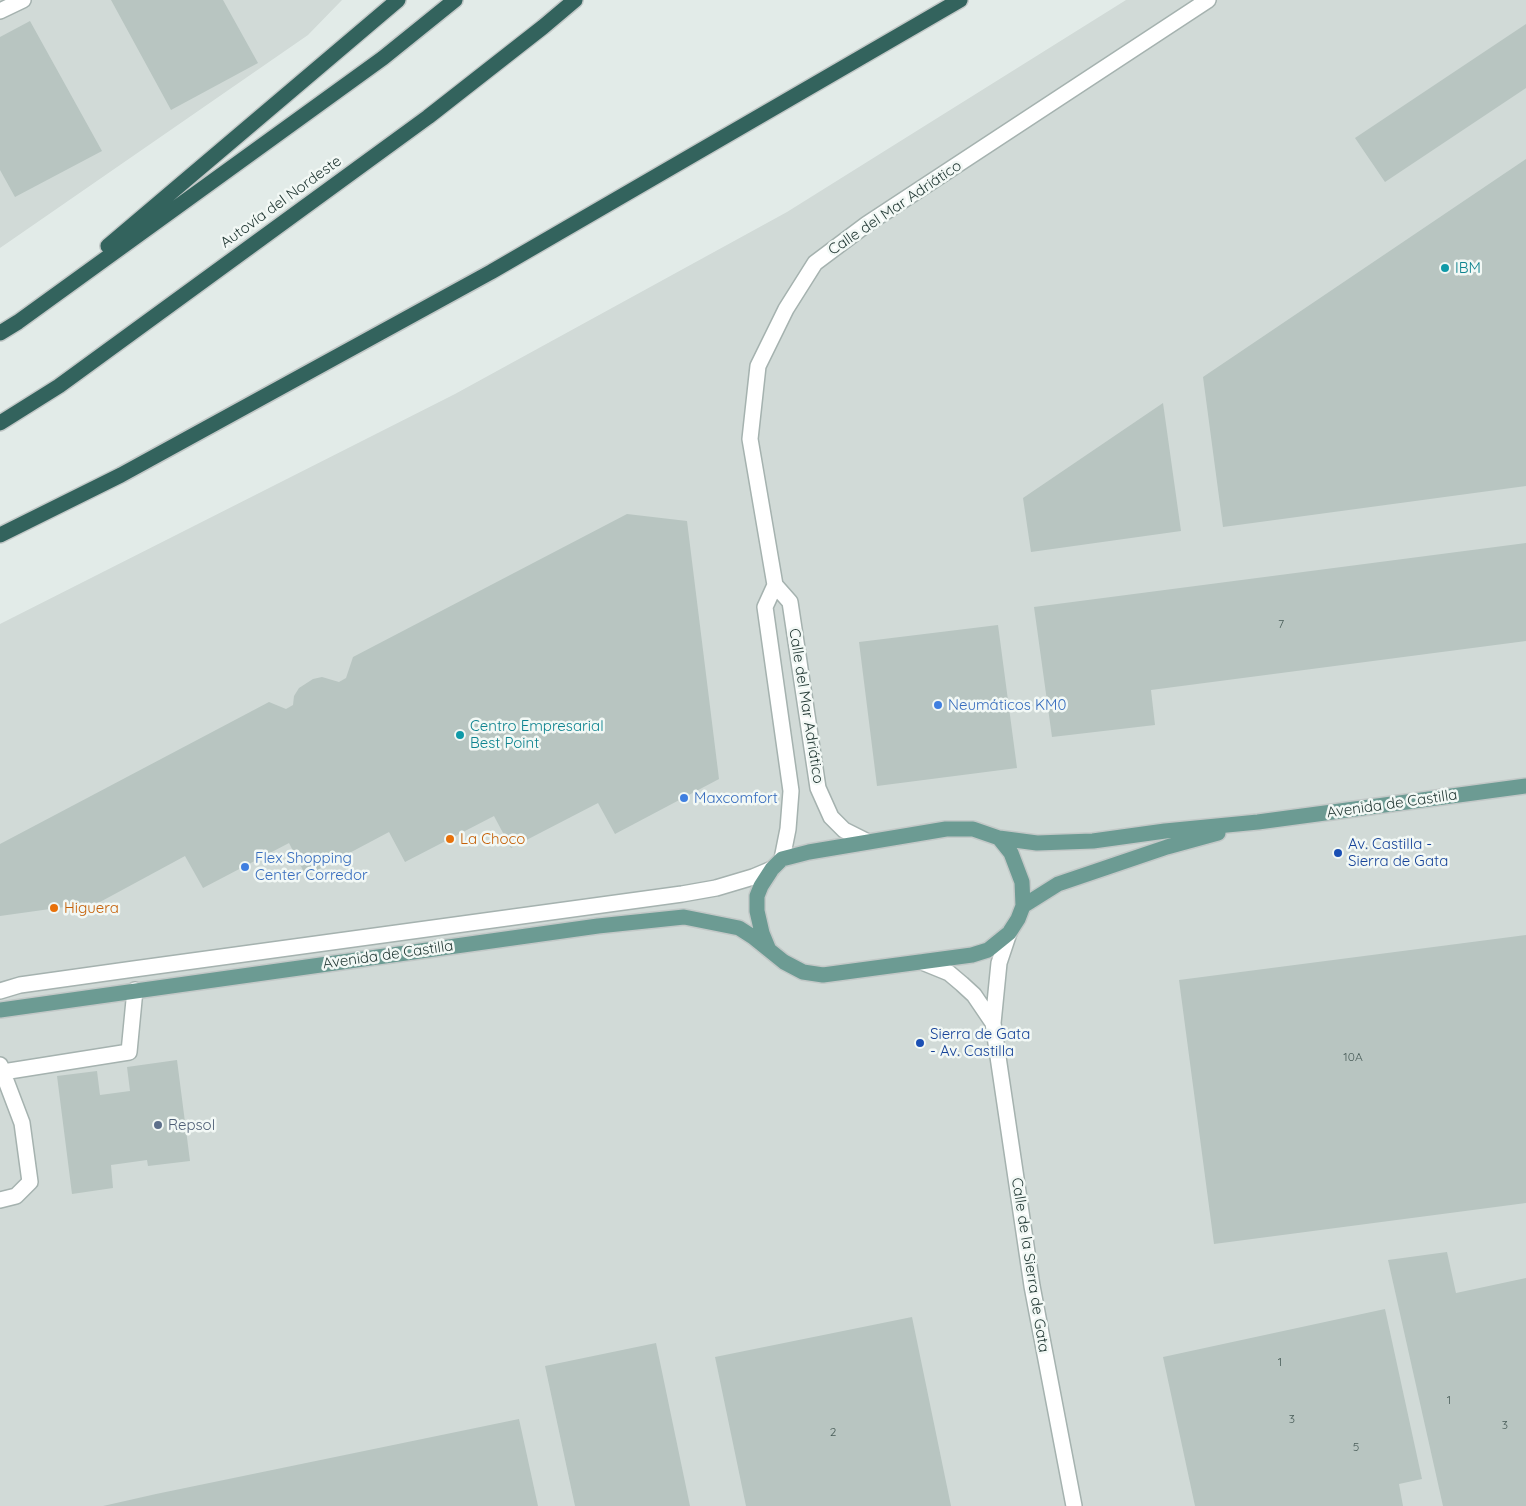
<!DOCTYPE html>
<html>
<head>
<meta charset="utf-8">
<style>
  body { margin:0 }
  canvas { display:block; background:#e2ebe8 }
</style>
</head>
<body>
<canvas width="1526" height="1506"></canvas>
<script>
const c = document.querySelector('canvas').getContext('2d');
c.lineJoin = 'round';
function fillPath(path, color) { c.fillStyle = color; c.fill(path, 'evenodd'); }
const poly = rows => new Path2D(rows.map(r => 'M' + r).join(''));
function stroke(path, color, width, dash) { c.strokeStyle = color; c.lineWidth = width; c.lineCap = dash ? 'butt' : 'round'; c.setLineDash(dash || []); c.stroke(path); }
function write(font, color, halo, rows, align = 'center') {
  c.font = font + ' Quicksand,sans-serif'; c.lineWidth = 5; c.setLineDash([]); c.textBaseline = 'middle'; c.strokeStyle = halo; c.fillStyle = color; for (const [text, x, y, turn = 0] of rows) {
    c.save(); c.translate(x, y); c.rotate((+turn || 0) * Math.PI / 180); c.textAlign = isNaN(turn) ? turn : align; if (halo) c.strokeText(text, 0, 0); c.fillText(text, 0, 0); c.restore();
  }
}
const built = poly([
  [0,0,342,0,308,35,0,248],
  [1126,0,1526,0,1526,1506,0,1506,0,624,455,394,787,212]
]);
const building = poly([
  [111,0,223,0,258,63,171,110],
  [30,21,102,151,15,197,0,170,0,37],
  [1526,24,1526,88,1385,182,1355,138],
  [1526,159,1526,486,1223,527,1203,377],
  [1163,403,1181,531,1031,552,1023,498],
  [627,514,687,521,719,779,615,834,598,803,511,848,494,816,405,862,389,832,306,876,289,843,203,888,185,856,100,902,0,916,0,844,269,702,286,709,293,705,294,696,299,688,313,679,322,677,339,682,346,678,353,657],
  [1526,543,1526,641,1151,690,1155,725,1052,737,1034,607],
  [998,625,1017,768,877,786,859,642],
  [1526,935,1526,1203,1214,1244,1179,980],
  [177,1060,190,1161,148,1166,147,1160,111,1165,113,1188,72,1194,57,1076,97,1071,100,1095,130,1091,127,1067],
  [1447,1252,1456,1293,1526,1278,1526,1506,1443,1506,1388,1260],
  [1385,1309,1422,1479,1399,1484,1403,1506,1195,1506,1163,1357],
  [912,1317,951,1506,746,1506,715,1357],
  [656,1343,690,1506,575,1506,545,1366],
  [519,1419,538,1506,103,1506,156,1494]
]);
const minor = poly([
  [0,11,23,0],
  [775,585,765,607,791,791,788,829,782,859],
  [866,841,844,830,831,817,818,788,790,602,775,585,750,439,758,366,786,309,815,263,867,224,1208,0],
  [1009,933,999,963,993,1023,1032,1286,1074,1506],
  [922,962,949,973,962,984,974,995,993,1023],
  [0,991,20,985,134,969,682,894,716,888,753,877,772,869],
  [0,1065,22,1123,30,1182,16,1196,0,1200],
  [3,1072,129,1052,135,990]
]);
const major = poly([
  [1023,906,1058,884,1167,847,1218,833],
  [769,950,762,933,757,911,757,896,761,886,772,869,782,859,809,852,946,829,973,829,999,838,1037,843,1093,841,1165,831,1258,822,1526,786],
  [0,1010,598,926,684,917,739,928,753,937,784,962,803,972,823,975,972,955,988,950,1009,933,1018,919,1023,906,1022,882,1011,853,999,838]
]);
const highway = poly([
  [108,246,398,0],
  [0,333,18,322,383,58,455,0],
  [0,423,59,386,428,117,543,27,575,0],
  [0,535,121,475,491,272,960,0]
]);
const markers = [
  [1445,268,5,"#0f9aa8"],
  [938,705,5,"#3f7fe0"],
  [460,735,5,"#0f9aa8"],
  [684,798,5,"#3f7fe0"],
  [450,839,5,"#e8710a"],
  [1338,853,5,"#1a4fb4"],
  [245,867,5,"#3f7fe0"],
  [54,908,5,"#e8710a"],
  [920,1043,5,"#1a4fb4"],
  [158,1125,5,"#5c6f8a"]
];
const numberNames = [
  ["7",1281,624],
  ["10A",1353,1057],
  ["1",1280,1362],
  ["1",1449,1400],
  ["3",1292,1419],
  ["3",1505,1425],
  ["2",833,1432],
  ["5",1356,1447]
];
const streetNames = [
  ["Autovía del Nordeste",281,202,-36],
  ["Calle del Mar Adriático",895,208,-34],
  ["Calle del Mar Adriático",806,706,81],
  ["Avenida de Castilla",1392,804,-8],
  ["Avenida de Castilla",388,955,-8],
  ["Calle de la Sierra de Gata",1030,1265,81]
];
const cultureNames = [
  ["IBM",1455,268],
  ["Centro Empresarial",470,726],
  ["Best Point",470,743]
];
const shopNames = [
  ["Neumáticos KM0",948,705],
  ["Maxcomfort",694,798],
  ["Flex Shopping",255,858],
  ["Center Corredor",255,875]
];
const foodNames = [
  ["La Choco",460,839],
  ["Higuera",64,908]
];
const transitNames = [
  ["Av. Castilla -",1348,844],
  ["Sierra de Gata",1348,861],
  ["Sierra de Gata",930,1034],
  ["- Av. Castilla",930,1051]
];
const serviceNames = [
  ["Repsol",168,1125]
];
fillPath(built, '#d1dad7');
fillPath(building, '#b8c5c1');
stroke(minor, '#a5b2af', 18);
stroke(major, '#c2c8c7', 18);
stroke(highway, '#c2c8c7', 18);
stroke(minor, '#fff', 15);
stroke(major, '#6c9b93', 15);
stroke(highway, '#33635d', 15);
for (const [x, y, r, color] of markers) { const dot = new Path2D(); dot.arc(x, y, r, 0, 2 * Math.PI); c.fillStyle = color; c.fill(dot); stroke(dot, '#f2f8f5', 2); }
write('12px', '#495d59', null, numberNames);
write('15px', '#243a36', '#f2f8f5', streetNames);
write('15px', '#0d838f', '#f2f8f5', cultureNames, 'left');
write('15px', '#366cbe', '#f2f8f5', shopNames, 'left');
write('15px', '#c56008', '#f2f8f5', foodNames, 'left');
write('15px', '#164399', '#f2f8f5', transitNames, 'left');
write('15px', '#4e5e75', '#f2f8f5', serviceNames, 'left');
</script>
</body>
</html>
